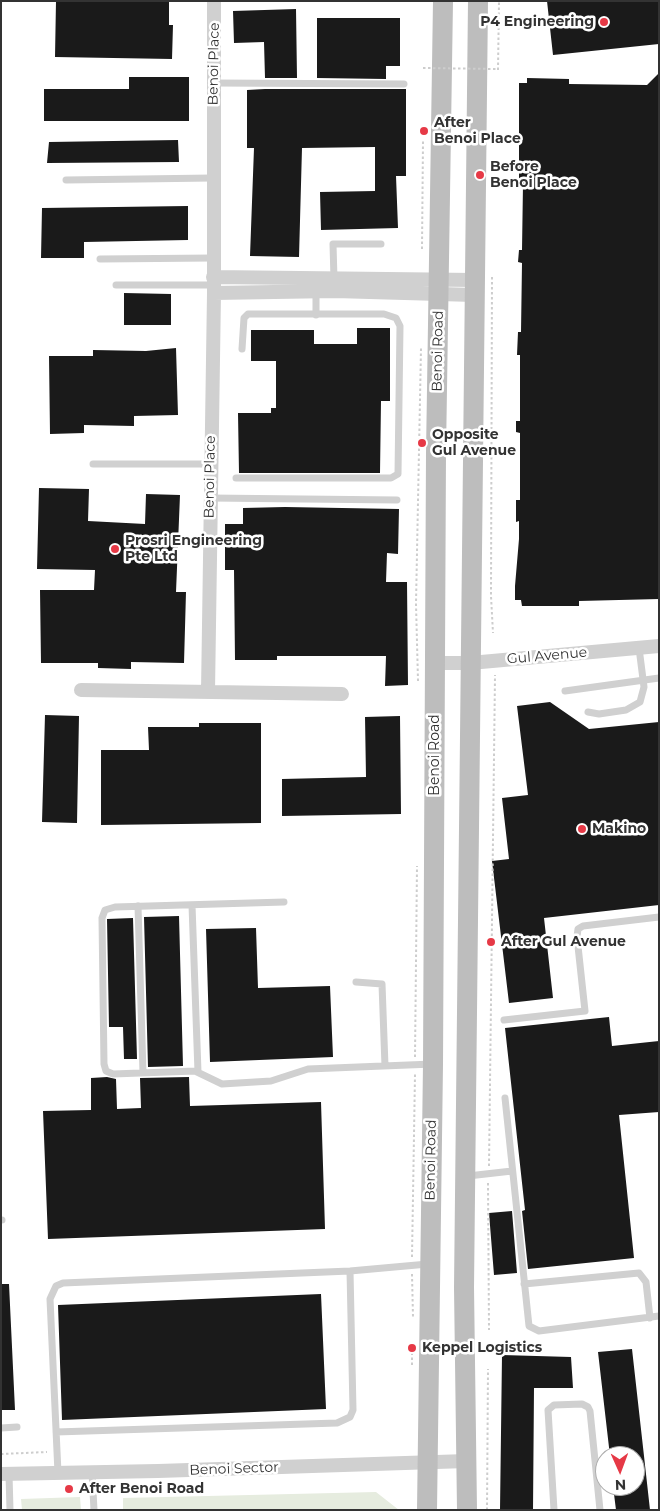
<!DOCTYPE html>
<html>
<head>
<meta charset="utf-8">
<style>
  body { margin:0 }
  #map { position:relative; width:660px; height:1511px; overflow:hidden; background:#fff; font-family:Montserrat,sans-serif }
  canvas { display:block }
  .frame { position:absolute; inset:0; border:2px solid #333; pointer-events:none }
  .north { position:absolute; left:595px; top:1446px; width:50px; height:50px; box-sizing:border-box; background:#fff; border:1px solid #adadad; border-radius:50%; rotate:178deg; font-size:14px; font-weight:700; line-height:20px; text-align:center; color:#333 }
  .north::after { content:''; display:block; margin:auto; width:18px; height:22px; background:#e63946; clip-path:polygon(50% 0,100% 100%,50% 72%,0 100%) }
</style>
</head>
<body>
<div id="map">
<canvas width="660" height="1511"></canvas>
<div class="frame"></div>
<div class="north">N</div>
</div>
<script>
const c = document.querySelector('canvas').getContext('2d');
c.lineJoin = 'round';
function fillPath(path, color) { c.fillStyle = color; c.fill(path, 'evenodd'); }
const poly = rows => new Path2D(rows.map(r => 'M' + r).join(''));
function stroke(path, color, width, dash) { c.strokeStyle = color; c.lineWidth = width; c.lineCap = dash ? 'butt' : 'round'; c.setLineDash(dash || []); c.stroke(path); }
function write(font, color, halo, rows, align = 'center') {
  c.font = font + ' Montserrat,sans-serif'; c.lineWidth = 5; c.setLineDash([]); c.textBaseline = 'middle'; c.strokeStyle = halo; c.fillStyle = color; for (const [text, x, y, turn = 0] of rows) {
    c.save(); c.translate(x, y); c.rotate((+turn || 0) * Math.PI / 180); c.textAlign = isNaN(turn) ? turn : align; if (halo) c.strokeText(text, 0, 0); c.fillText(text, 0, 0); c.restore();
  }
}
const green = poly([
  [376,1492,399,1510,123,1510,123,1498],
  [80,1497,81,1510,22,1510,21,1499]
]);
const building = poly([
  [56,1,169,1,169,25,173,25,172,59,55,57],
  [547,1,659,1,659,44,553,55],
  [296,9,297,78,265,78,264,42,234,43,233,11],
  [317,18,400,18,400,66,386,66,386,79,317,78],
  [659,73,659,599,579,601,579,606,522,606,521,600,515,600,515,586,519,539,519,521,516,522,516,500,520,500,520,433,516,432,516,421,520,421,520,355,517,355,518,332,521,332,522,263,518,262,519,250,522,250,523,184,519,184,519,83,527,83,527,78,569,79,569,84,647,85],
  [129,77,189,77,189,121,44,121,44,89,129,89],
  [265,89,406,89,406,176,396,176,398,228,321,230,320,192,375,191,375,147,302,148,299,257,250,256,254,148,247,148,247,90],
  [178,140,179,162,47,163,49,142],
  [188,206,188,240,84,242,84,258,41,258,42,208],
  [124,293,171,294,171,325,124,325],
  [357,328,390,328,390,401,381,401,380,473,239,473,238,413,271,413,271,408,276,408,276,361,251,361,251,330,314,330,314,344,357,344],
  [176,348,178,415,134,416,134,426,84,425,84,433,50,434,49,356,93,356,93,350,146,351],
  [39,488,89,489,88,521,145,524,146,494,180,495,176,592,186,592,184,663,131,662,131,669,98,668,98,663,41,663,40,590,94,590,95,570,37,569],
  [285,507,399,509,398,554,387,553,386,582,407,582,408,685,385,686,386,656,277,656,277,660,235,660,234,570,225,570,225,524,243,524,243,508],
  [550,702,589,729,659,722,659,905,544,918,553,998,509,1003,492,861,509,859,502,798,528,795,517,706],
  [45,715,79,716,77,823,42,822],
  [400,716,401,814,282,816,282,779,366,777,365,717],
  [199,723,261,723,261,823,101,825,101,750,149,750,148,727,199,727],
  [179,916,183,1066,148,1067,144,917],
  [133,918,137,1059,124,1059,123,1027,109,1027,107,919],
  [256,928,258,988,330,986,333,1057,210,1062,206,929],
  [609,1017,612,1046,659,1041,659,1112,619,1115,634,1258,528,1269,522,1211,525,1210,505,1028],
  [107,1077,116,1079,117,1109,141,1108,140,1078,189,1077,190,1106,321,1102,325,1229,48,1239,43,1111,91,1110,91,1078],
  [512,1211,517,1273,494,1275,489,1213],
  [1,1284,9,1284,15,1410,1,1410],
  [321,1294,326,1409,62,1420,58,1305],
  [632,1349,644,1456,650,1510,616,1510,613,1486,635,1486,635,1456,610,1456,598,1352],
  [502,1355,571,1357,573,1388,534,1388,533,1510,500,1510]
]);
const path = poly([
  [498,70,499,1],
  [422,249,423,141],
  [492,277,491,596,493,633],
  [418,681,416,604,421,348],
  [415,1057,417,866],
  [489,1166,495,675],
  [488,1183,489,1330],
  [412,1257,415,1074],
  [412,1274,413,1317],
  [412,1365,412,1353],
  [1,1454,47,1452],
  [487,1510,488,1369]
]);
const lane = poly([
  [213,83,404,84],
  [66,180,212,178],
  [100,259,213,258],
  [334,279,333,244,381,244],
  [116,285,213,285],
  [316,290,316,315],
  [93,464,210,464],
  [236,478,391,478,398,474,400,326,396,318,384,314,248,314,244,318,242,349],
  [210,498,397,500],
  [565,691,659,678],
  [588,712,599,714,626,710,640,702,644,687,639,648],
  [284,902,115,907,105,910,102,918,104,1064,106,1071,113,1074,195,1071,222,1084,271,1081,308,1069,433,1064],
  [192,905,198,1072],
  [138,906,143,1073],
  [356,982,382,984,385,1066],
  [504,1020,585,1011,577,937,578,929,583,926,659,917],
  [505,1098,529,1326,539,1331,659,1316],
  [468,1176,512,1171],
  [1,1220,2,1220],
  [524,1284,639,1273,646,1282,650,1318],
  [1,1428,17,1427],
  [56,1432,337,1423,350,1417,353,1410,350,1271],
  [92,1472,94,1510],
  [58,1473,50,1299,56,1286,63,1283,350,1271,428,1264],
  [9,1474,10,1510],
  [554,1510,548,1410,554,1405,582,1404,588,1407,590,1411,600,1510]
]);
const street = poly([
  [213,277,474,280],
  [214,293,335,291,474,295],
  [435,663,470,663,659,646],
  [81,690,342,694],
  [208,691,214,293,214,1],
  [1,1474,158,1471,467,1461]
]);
const secondary = poly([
  [427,1510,433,1064,436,453,443,1],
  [467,1510,464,1287,478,1]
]);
const pathBridge = poly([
  [423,68,496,69]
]);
const markers = [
  [604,22,5,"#e63946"],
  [424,131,5,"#e63946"],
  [480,175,5,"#e63946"],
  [422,443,5,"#e63946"],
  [115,549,5,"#e63946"],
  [582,829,5,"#e63946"],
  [491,942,5,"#e63946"],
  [412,1348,5,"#e63946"],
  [69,1489,5,"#e63946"]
];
const poiNames = [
  ["P4 Engineering",594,22,"right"],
  ["After",434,123],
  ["Benoi Place",434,139],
  ["Before",490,167],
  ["Benoi Place",490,183],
  ["Opposite",432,435],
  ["Gul Avenue",432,451],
  ["Prosri Engineering",125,541],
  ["Pte Ltd",125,557],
  ["Makino",592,829],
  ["After Gul Avenue",501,942],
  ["Keppel Logistics",422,1348],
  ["After Benoi Road",79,1489]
];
const streetNames = [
  ["Benoi Place",214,64,-89],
  ["Benoi Road",438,351,-89],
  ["Benoi Place",210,477,-89],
  ["Gul Avenue",547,656,-5],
  ["Benoi Road",435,755,-90],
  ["Benoi Road",431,1160,-89],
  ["Benoi Sector",234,1469,-2]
];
fillPath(green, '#e6ecdf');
fillPath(building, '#1a1a1a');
stroke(path, '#cdcdcd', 2, [2.5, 2.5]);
stroke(lane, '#d0d0d0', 7);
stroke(street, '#d0d0d0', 14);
stroke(secondary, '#bdbdbd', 20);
stroke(pathBridge, '#cdcdcd', 2, [2.5, 2.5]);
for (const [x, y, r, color] of markers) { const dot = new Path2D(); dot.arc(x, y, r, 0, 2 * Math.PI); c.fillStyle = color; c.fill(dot); stroke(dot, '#fff', 2); }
write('bold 14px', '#333', '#fff', poiNames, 'left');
write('14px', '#333', '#fff', streetNames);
</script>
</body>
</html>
